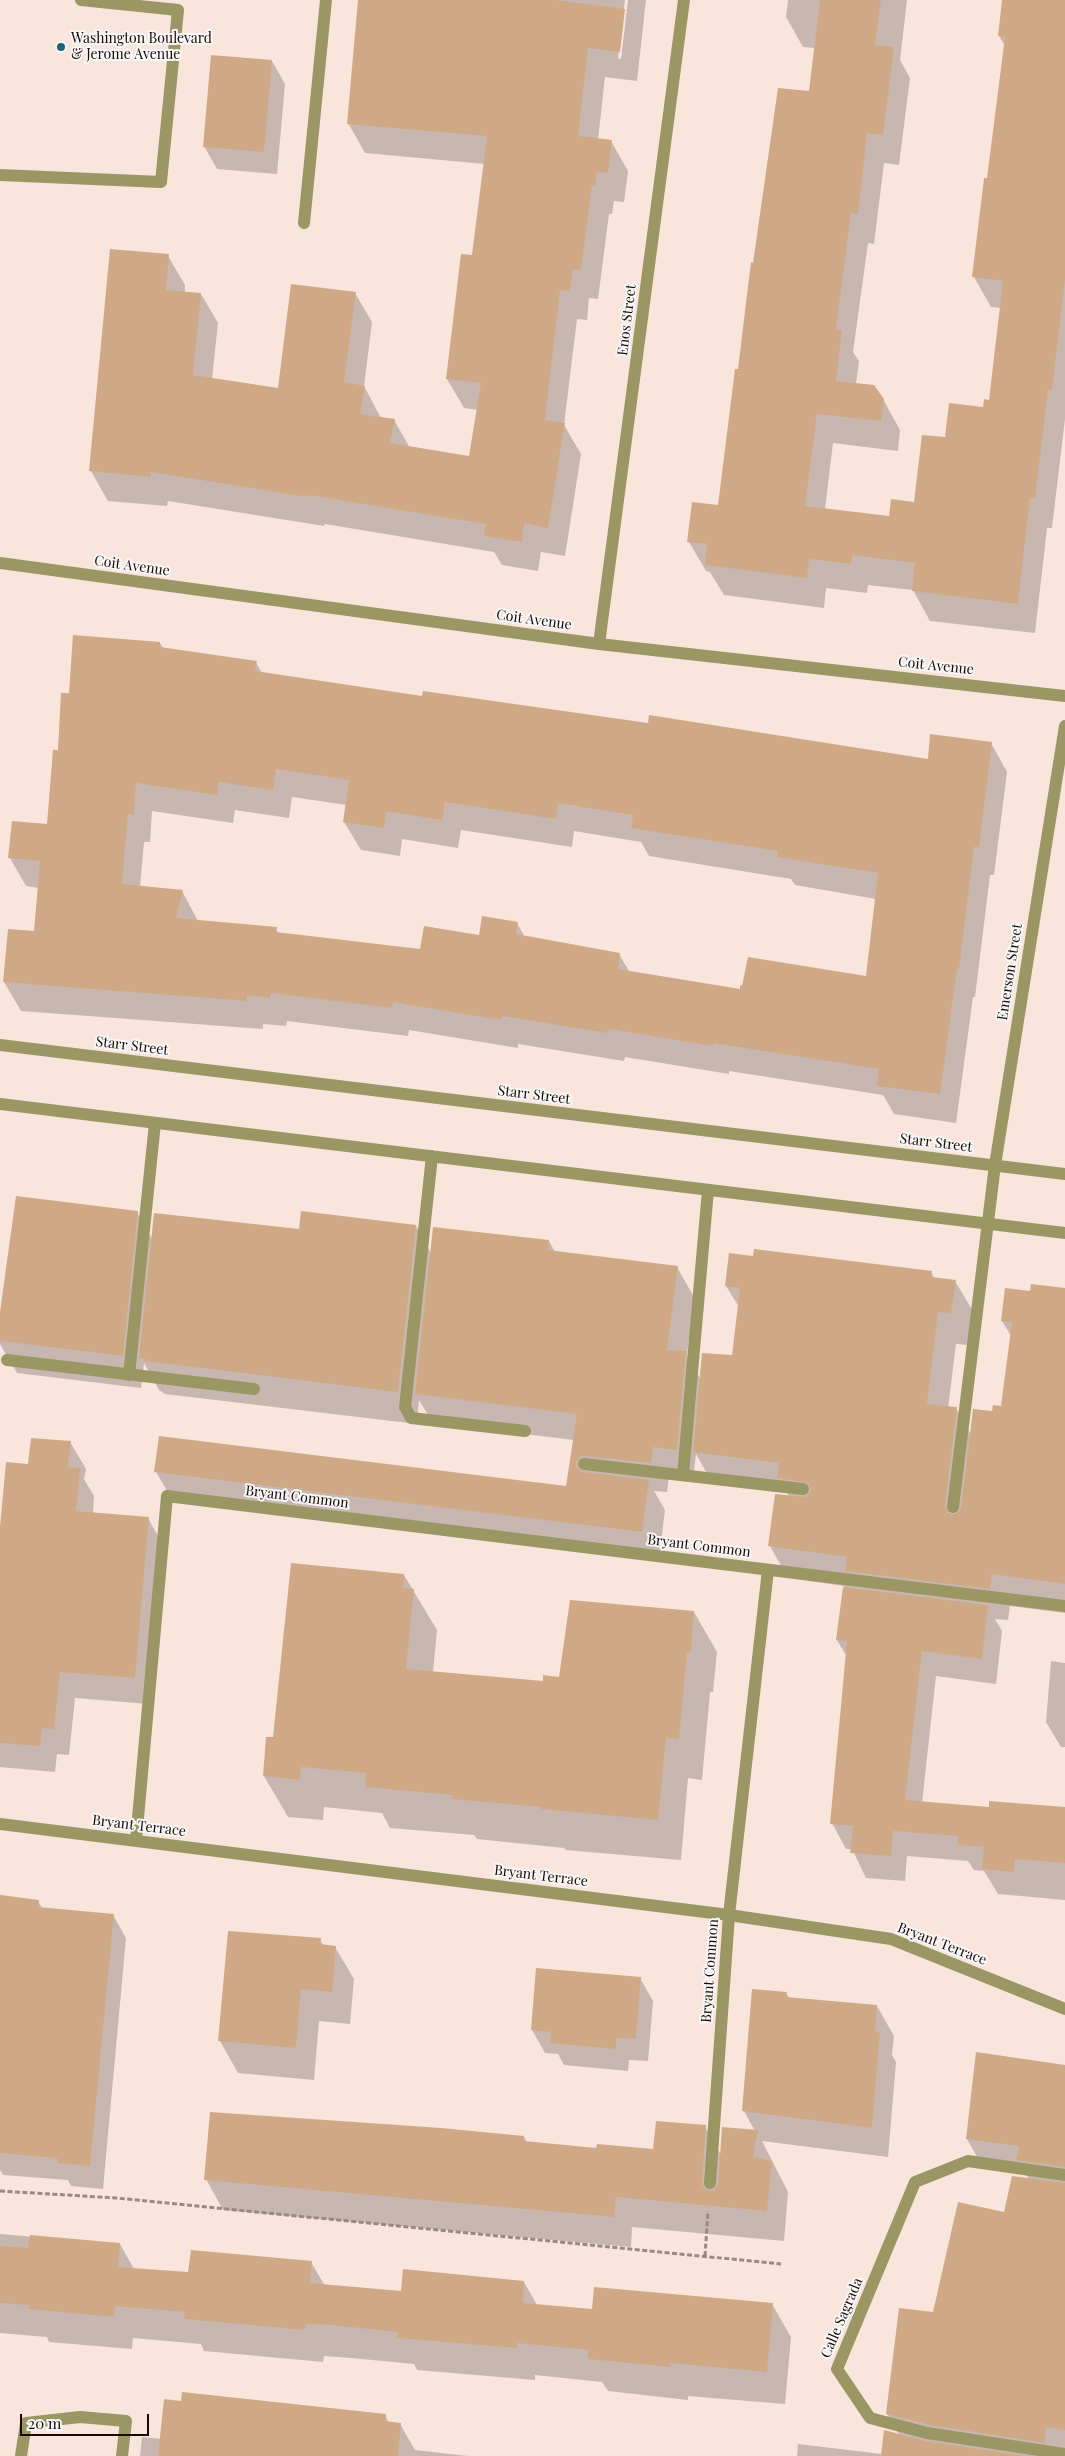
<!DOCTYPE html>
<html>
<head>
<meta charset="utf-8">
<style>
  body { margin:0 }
  #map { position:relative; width:1065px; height:2456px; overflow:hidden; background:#fae5dc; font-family:"Playfair Display",serif }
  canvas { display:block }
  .scale { position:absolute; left:20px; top:2414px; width:129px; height:22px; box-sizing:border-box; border:2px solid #190803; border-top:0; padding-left:6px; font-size:15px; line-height:18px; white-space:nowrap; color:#190803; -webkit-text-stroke:4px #f7f7f7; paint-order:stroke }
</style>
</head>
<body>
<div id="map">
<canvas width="1065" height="2456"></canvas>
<div class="scale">20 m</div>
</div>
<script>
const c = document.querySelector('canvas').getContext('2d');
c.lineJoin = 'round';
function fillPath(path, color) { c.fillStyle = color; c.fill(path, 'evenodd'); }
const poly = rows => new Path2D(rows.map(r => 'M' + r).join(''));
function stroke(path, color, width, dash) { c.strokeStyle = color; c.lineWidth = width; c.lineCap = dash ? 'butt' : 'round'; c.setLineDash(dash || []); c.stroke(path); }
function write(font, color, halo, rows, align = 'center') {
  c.font = font + ' "Playfair Display",serif'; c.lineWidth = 4; c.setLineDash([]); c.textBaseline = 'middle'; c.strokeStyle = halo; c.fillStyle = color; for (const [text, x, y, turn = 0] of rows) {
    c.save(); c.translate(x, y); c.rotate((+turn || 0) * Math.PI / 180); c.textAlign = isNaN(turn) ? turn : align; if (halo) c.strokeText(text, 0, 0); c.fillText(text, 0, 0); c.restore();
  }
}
const shadow = poly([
  [359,0,625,0,618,58,621,59,628,0,646,0,637,81,605,77,598,140,611,141,628,171,624,202,614,201,612,214,609,214,598,299,589,298,587,320,577,319,564,425,581,454,565,556,541,552,538,571,502,565,494,552,325,524,324,526,168,501,167,506,108,501,91,471,111,250,168,256,185,285,185,293,201,294,218,323,212,379,279,389,355,293,372,322,364,386,381,418,394,420,410,448,470,457,478,410,464,408,447,379,473,257,485,164,365,153,348,123],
  [788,0,907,0,900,60,910,78,899,165,884,163,874,244,868,243,853,352,859,361,856,384,883,399,900,430,898,451,833,443,825,509,890,518,915,503,946,439,990,401,1001,308,991,307,974,277,989,180,1005,46,999,36,1003,0,1065,0,1065,419,1052,528,1047,528,1035,633,930,621,913,590,868,585,867,593,826,588,824,608,724,595,710,572,706,571,689,542,719,506,754,264,810,92,815,48,803,47,786,17],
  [272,61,285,84,277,174,217,169,204,146],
  [160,643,163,648,256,663,262,673,423,698,929,760,991,743,1007,772,994,875,990,875,975,997,973,997,956,1123,894,1114,883,1095,729,1071,729,1074,625,1057,624,1061,518,1044,518,1048,409,1030,408,1036,287,1021,286,1026,263,1024,263,1029,21,1011,4,982,35,932,39,888,26,886,10,858,48,826,70,694],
  [292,797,347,805,344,822,361,850,400,856,402,839,458,848,461,830,572,847,574,831,641,842,649,856,791,879,795,885,876,899,867,978,741,991,630,973,619,954,525,937,517,923,480,937,421,951,279,934,276,929,198,921,182,891,140,887,144,842,150,842,152,811,233,823,235,810,289,818],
  [137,1212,152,1239,416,1226,431,1253,549,1241,555,1252,677,1267,694,1297,687,1355,701,1380,733,1357,739,1307,726,1286,931,1272,935,1279,955,1281,974,1313,969,1345,956,1344,948,1408,956,1408,971,1435,993,1412,1002,1408,1011,1336,1002,1321,1031,1292,1065,1290,1065,1613,1010,1606,1008,1620,995,1619,1002,1631,996,1684,936,1676,922,1803,990,1808,1065,1808,1065,1900,998,1894,984,1871,974,1870,968,1861,907,1856,905,1881,866,1878,852,1849,846,1849,832,1823,847,1657,837,1640,844,1586,788,1578,770,1546,790,1497,787,1493,713,1484,696,1454,693,1479,669,1476,667,1492,654,1491,665,1510,659,1560,173,1501,156,1472,567,1487,574,1440,433,1423,419,1400,417,1424,165,1394,159,1390,144,1363,141,1388,17,1373,0,1344,0,1324],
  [70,1442,86,1469,84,1479,94,1496,93,1513,148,1518,163,1545,149,1704,75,1698,69,1755,57,1754,55,1772,0,1767,0,1537,29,1466],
  [404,1575,437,1630,433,1672,544,1682,560,1678,694,1612,717,1652,713,1692,710,1692,702,1780,688,1778,681,1860,566,1850,564,1848,477,1839,474,1835,390,1828,382,1813,324,1807,323,1820,288,1817,264,1776,274,1739],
  [1051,1661,1065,1663,1065,1747,1061,1747,1046,1722],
  [0,1895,38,1901,42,1908,113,1915,126,1938,103,2189,71,2186,68,2180,3,2175,0,2170],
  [320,1940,324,1946,335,1947,354,1979,350,2024,319,2021,314,2080,238,2073,220,2041],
  [538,1969,640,1978,653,2001,648,2061,629,2060,628,2071,564,2065,558,2054,545,2053,532,2030],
  [786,1993,790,1999,877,2006,894,2036,892,2055,896,2062,888,2157,762,2141,788,2192,784,2241,632,2227,631,2247,223,2210,206,2179,524,2137,527,2142,598,2149,654,2150,705,2127,721,2155,755,2131,744,2111],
  [1065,2067,1065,2456,797,2456,798,2444,882,2454,900,2436,887,2414,934,2314,1029,2179,1022,2167,980,2162,967,2139],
  [0,2234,120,2244,134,2269,189,2273,311,2262,325,2286,402,2292,524,2282,537,2305,593,2310,772,2304,791,2337,785,2404,688,2396,688,2400,608,2391,602,2382,535,2375,535,2380,417,2370,414,2364,351,2358,324,2356,323,2362,204,2351,201,2344,133,2338,132,2349,49,2342,47,2337,0,2333],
  [385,2415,389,2423,400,2424,415,2450,468,2456,140,2456,142,2437,161,2439]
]);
const building = poly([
  [358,0,555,0,625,9,620,52,588,48,578,136,612,140,608,173,597,172,595,186,592,185,581,270,573,269,570,291,560,290,545,420,565,423,548,528,524,523,522,542,484,536,486,524,308,495,308,497,151,472,151,477,89,471,110,249,169,254,166,290,201,293,193,375,278,388,291,284,356,292,344,382,365,386,360,414,395,419,390,443,469,456,481,383,446,379,461,254,472,255,487,136,347,124],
  [820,0,881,0,875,45,894,47,883,135,867,133,858,214,851,213,836,329,842,330,836,381,874,385,884,399,881,421,817,414,805,506,889,516,891,499,914,502,922,435,945,437,949,403,983,407,984,399,989,400,1003,281,972,277,984,178,987,178,1005,37,998,36,1002,0,1065,0,1065,280,1052,390,1048,390,1035,499,1030,498,1018,604,912,591,915,563,852,555,851,564,809,559,807,578,705,565,707,544,687,542,692,502,718,505,735,369,738,369,751,262,753,263,778,88,809,91],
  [211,55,272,60,264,152,203,147],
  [73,635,160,642,160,647,257,661,255,671,422,696,423,691,648,723,649,715,928,759,930,734,992,742,979,847,974,847,959,969,957,969,940,1094,877,1086,879,1069,713,1043,713,1046,609,1029,608,1033,502,1016,501,1020,393,1002,392,1008,271,993,270,998,247,995,247,1001,3,982,8,929,34,931,40,861,8,858,12,821,47,824,53,750,58,750,61,693,69,693],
  [276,769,349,780,343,822,384,828,386,811,442,820,445,802,556,819,558,803,633,815,631,828,778,851,777,857,878,873,866,976,748,957,742,986,740,985,740,989,618,969,620,953,516,934,518,922,482,916,479,935,424,926,420,949,276,932,277,927,176,918,183,890,122,884,128,814,134,814,136,783,217,795,219,782,273,790],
  [16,1196,138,1211,123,1356,0,1341,0,1312],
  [301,1211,416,1225,398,1392,144,1361,145,1358,139,1358,154,1213,299,1229],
  [433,1227,549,1240,548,1250,678,1266,667,1350,686,1351,677,1450,653,1447,651,1463,585,1456,580,1457,576,1463,577,1468,583,1472,649,1480,642,1532,154,1472,159,1436,566,1486,577,1414,415,1394],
  [754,1249,932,1271,931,1277,956,1280,951,1313,938,1312,927,1404,957,1407,945,1506,948,1513,952,1515,959,1512,961,1508,973,1409,992,1411,993,1405,1001,1406,1012,1322,1001,1321,1005,1288,1030,1291,1031,1284,1065,1288,1065,1584,992,1574,990,1589,845,1571,847,1557,768,1546,775,1494,806,1497,811,1490,808,1483,777,1478,779,1463,693,1452,702,1353,732,1355,740,1288,725,1286,729,1253,753,1256],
  [31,1438,71,1441,68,1467,80,1468,76,1511,149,1517,135,1678,60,1672,54,1729,42,1728,40,1746,0,1743,0,1527,6,1462,28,1464],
  [291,1563,404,1574,403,1588,414,1589,406,1669,543,1681,543,1675,559,1677,570,1600,694,1611,691,1652,687,1652,679,1739,666,1738,658,1820,541,1809,541,1807,452,1799,452,1795,365,1787,366,1773,301,1767,300,1780,263,1776,266,1737,273,1737],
  [843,1587,988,1605,982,1659,922,1651,905,1800,989,1807,989,1801,1065,1807,1065,1863,1015,1859,1014,1872,982,1869,984,1847,958,1845,958,1836,893,1831,891,1856,850,1853,853,1826,830,1824,847,1641,836,1640],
  [0,1895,39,1900,38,1907,114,1914,90,2166,57,2163,57,2158,0,2153],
  [228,1931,321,1938,320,1944,336,1946,332,1992,301,1989,296,2048,218,2041],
  [536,1968,641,1977,636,2039,616,2038,616,2049,550,2043,551,2032,531,2030],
  [752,1989,787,1992,786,1997,877,2005,875,2031,880,2032,872,2128,742,2111],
  [976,2052,1065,2065,1065,2167,1016,2160,1019,2146,966,2139],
  [210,2112,441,2128,524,2136,524,2141,596,2148,597,2144,653,2149,656,2121,706,2125,702,2183,705,2189,710,2191,714,2190,718,2184,722,2127,758,2130,753,2157,772,2161,767,2211,616,2197,614,2217,204,2180],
  [1012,2176,1065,2183,1065,2430,1046,2427,1045,2443,929,2425,886,2414,899,2308,933,2312,958,2202,1004,2212],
  [30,2235,120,2243,118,2267,188,2272,191,2250,312,2261,310,2283,401,2291,403,2269,524,2281,523,2303,592,2309,594,2287,773,2303,767,2372,670,2363,670,2367,588,2359,588,2350,517,2343,517,2348,397,2338,398,2332,331,2325,305,2324,305,2330,184,2319,185,2312,115,2306,114,2317,29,2309,29,2305,0,2303,0,2246,28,2248],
  [182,2392,386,2414,385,2421,401,2423,398,2456,158,2456,164,2399,181,2401],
  [884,2430,926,2441,1024,2456,881,2456]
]);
const path = poly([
  [0,2191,116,2198,781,2264],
  [705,2256,708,2211]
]);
const minor = poly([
  [0,175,161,182,178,10,81,0],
  [304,223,326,0],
  [0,563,599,644,1065,696],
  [599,644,684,0],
  [0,1045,1065,1174],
  [0,1104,1065,1233],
  [432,1156,405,1407,411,1418,525,1431],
  [7,1360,254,1389],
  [129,1375,155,1123],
  [584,1464,803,1489],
  [683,1475,708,1190],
  [953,1507,995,1165,1065,726],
  [0,1824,729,1915,891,1939,1065,2009],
  [136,1840,167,1496,1065,1606],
  [1065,2175,968,2161,915,2182,837,2369,870,2418,927,2433,1065,2454],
  [710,2183,729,1915,768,1570],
  [21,2456,26,2423,80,2417,126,2421,122,2456]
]);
const markers = [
  [61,47,5,"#216076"]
];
const poiNames = [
  ["Washington Boulevard",71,39],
  ["& Jerome Avenue",71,55]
];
const streetNames = [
  ["Enos Street",627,320,-83],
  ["Coit Avenue",132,566,8],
  ["Coit Avenue",534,620,8],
  ["Coit Avenue",936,666,6],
  ["Emerson Street",1010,972,-81],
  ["Starr Street",132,1046,7],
  ["Starr Street",534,1095,7],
  ["Starr Street",936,1143,7],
  ["Bryant Common",297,1497,7],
  ["Bryant Common",699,1546,7],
  ["Bryant Terrace",139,1826,7],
  ["Bryant Terrace",541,1876,7],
  ["Bryant Terrace",942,1944,21],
  ["Bryant Common",710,1971,-86],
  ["Calle Sagrada",842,2318,-67]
];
fillPath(shadow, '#0003');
fillPath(building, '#cfa986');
stroke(path, '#9b8881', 3, [5, 2.5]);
stroke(minor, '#9a9764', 12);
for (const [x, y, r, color] of markers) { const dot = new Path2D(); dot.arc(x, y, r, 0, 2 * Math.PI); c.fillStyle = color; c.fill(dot); stroke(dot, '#f7f7f7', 2); }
write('14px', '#190803', '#f7f7f7', poiNames, 'left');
write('14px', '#190803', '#f7f7f7', streetNames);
</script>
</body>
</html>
